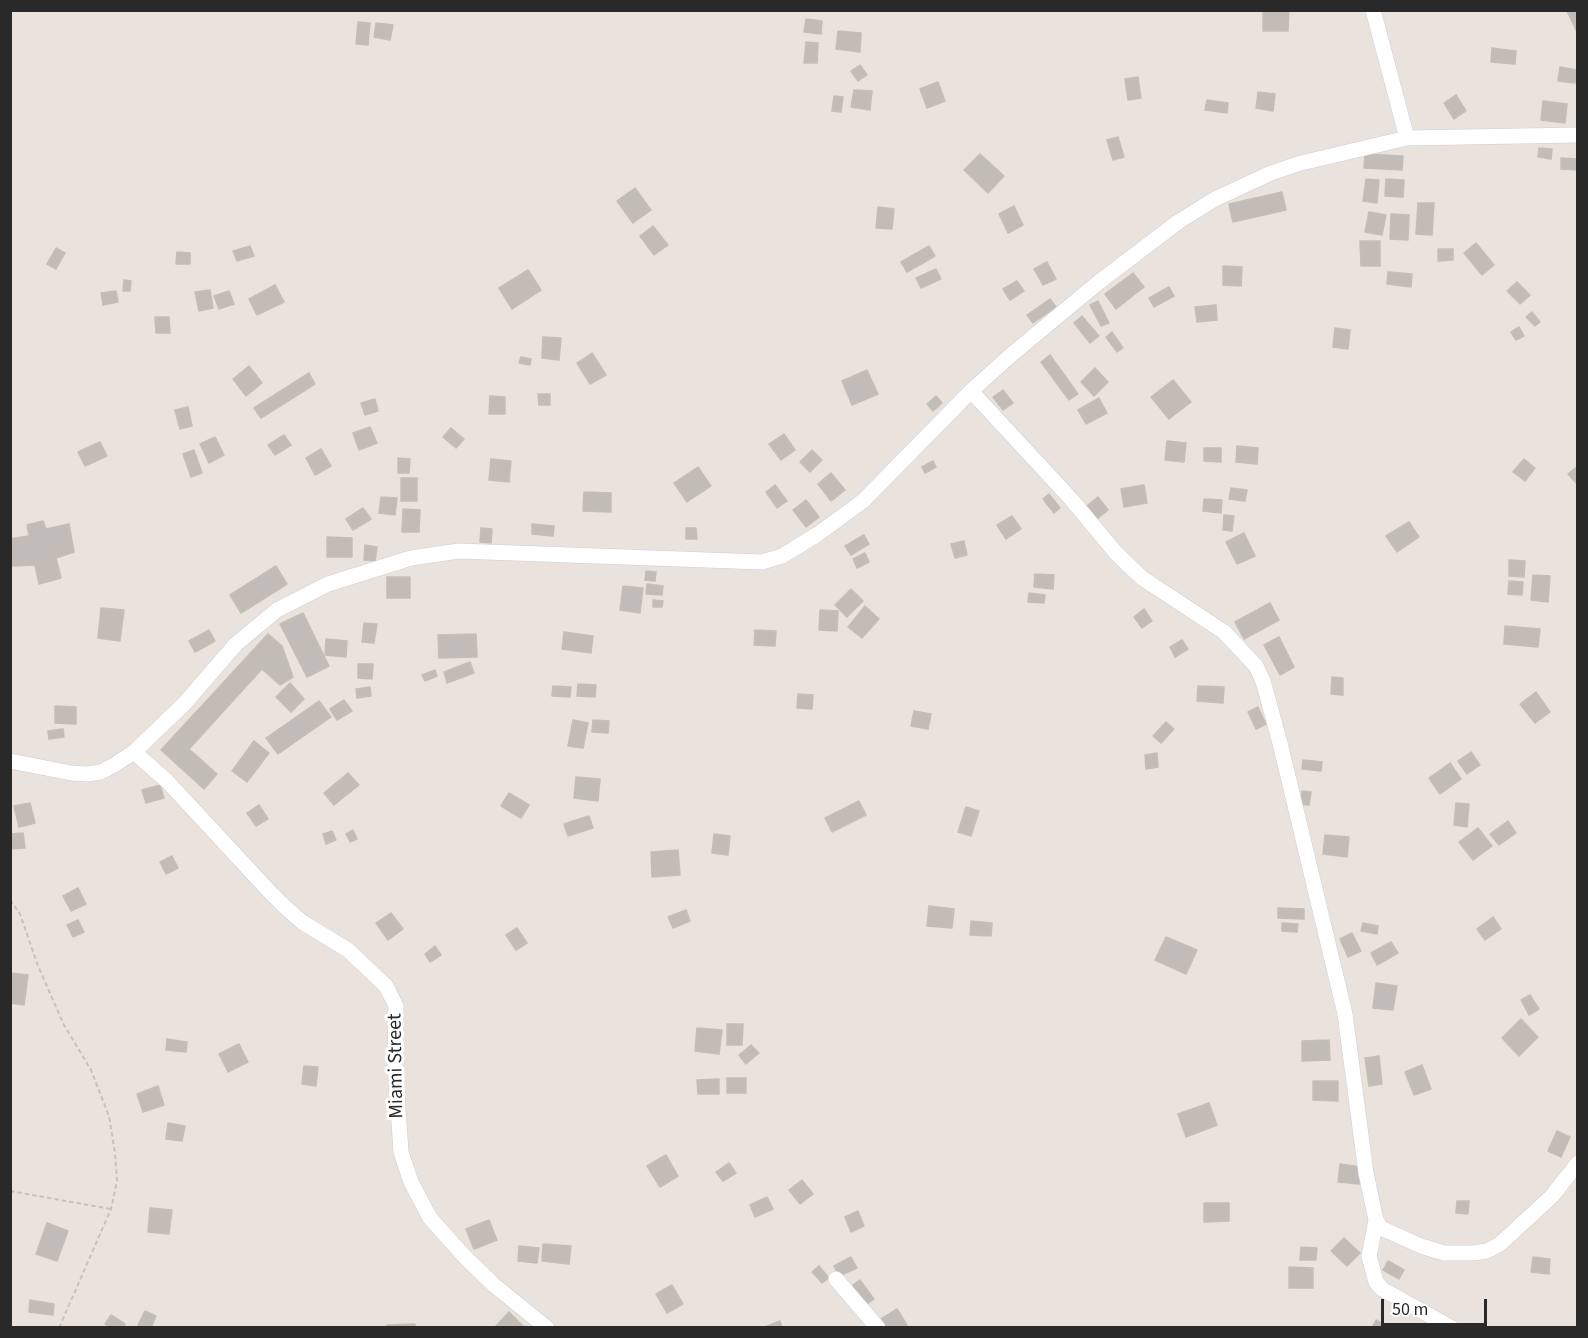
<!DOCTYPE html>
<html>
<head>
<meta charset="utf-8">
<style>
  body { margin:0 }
  #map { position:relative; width:1588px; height:1338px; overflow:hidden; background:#eae2dc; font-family:"Source Sans 3",sans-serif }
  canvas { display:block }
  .frame { position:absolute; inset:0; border:12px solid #292929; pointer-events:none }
  .scale { position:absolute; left:1381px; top:1299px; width:106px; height:27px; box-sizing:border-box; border:3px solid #292929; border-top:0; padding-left:8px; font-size:18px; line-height:21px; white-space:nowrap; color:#292929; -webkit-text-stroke:4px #fff; paint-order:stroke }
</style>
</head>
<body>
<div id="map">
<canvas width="1588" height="1338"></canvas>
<div class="frame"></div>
<div class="scale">50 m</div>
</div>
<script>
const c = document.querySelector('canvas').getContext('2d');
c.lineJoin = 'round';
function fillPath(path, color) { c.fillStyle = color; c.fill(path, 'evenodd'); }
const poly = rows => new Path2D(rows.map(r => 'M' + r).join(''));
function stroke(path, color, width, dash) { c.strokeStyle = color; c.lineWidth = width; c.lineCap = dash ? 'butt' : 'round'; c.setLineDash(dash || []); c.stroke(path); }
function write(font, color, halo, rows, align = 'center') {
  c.font = font + ' "Source Sans 3",sans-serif'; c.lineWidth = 6; c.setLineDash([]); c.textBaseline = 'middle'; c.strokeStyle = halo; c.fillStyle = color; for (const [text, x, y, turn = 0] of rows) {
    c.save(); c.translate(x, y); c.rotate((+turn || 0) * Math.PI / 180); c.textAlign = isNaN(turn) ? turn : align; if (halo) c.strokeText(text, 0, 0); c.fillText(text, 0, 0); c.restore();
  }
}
const building = poly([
  [1263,10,1289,10,1288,31,1263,31,1263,10],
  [1578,10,1578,31,1577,32,1567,11,1578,10],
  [806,19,822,21,821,34,804,32,806,19],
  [358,22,370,23,368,45,356,44,358,22],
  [376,23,393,25,390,40,374,37,376,23],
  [838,31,861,33,860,52,836,49,838,31],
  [806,42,818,43,817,63,804,63,806,42],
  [1492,48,1516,51,1515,64,1491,62,1492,48],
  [860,65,867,75,858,81,851,71,860,65],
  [1560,67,1577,70,1575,83,1558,81,1560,67],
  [1138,77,1141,98,1128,100,1125,79,1138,77],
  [938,82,945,101,927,108,920,89,938,82],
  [854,90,872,91,870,110,851,107,854,90],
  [1258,92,1275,94,1273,111,1256,108,1258,92],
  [1456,95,1466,111,1454,119,1444,103,1456,95],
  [834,96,843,97,841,112,832,111,834,96],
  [1207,100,1228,103,1227,113,1205,110,1207,100],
  [1543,101,1567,104,1565,123,1541,120,1543,101],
  [1118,137,1124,157,1113,160,1107,140,1118,137],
  [1539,148,1552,149,1551,159,1538,157,1539,148],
  [980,154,1004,176,988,193,964,170,980,154],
  [1365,154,1403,156,1402,170,1364,168,1365,154],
  [1561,158,1578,159,1578,170,1561,169,1561,158],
  [1366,179,1379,180,1377,203,1363,201,1366,179],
  [1386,179,1404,180,1403,197,1385,196,1386,179],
  [635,188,651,210,633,223,617,201,635,188],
  [1282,192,1286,210,1233,222,1229,204,1282,192],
  [1418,203,1434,203,1432,235,1416,234,1418,203],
  [1014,206,1023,225,1008,233,999,214,1014,206],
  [878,207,894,209,892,229,876,228,878,207],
  [1369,212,1386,215,1382,235,1365,232,1369,212],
  [1391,214,1409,215,1408,240,1390,239,1391,214],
  [653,226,668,245,654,255,640,236,653,226],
  [1360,241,1380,241,1380,266,1361,266,1360,241],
  [1476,243,1494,265,1482,275,1464,253,1476,243],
  [250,246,254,256,237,261,233,251,250,246],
  [929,246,935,256,907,272,901,262,929,246],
  [56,248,65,253,56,269,47,264,56,248],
  [1438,249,1453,249,1453,260,1438,261,1438,249],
  [177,252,190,253,190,264,176,264,177,252],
  [1047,262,1056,279,1043,285,1034,269,1047,262],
  [1223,266,1242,267,1241,286,1223,285,1223,266],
  [936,269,941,279,921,288,916,278,936,269],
  [528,270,541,290,512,309,499,288,528,270],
  [1388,272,1412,274,1411,287,1387,284,1388,272],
  [1133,273,1144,287,1116,309,1105,294,1133,273],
  [124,280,131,281,130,291,123,291,124,280],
  [1017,281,1024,291,1010,300,1003,289,1017,281],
  [1517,282,1530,295,1520,304,1507,291,1517,282],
  [275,285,284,302,257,315,249,299,275,285],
  [1169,287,1174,296,1154,307,1149,298,1169,287],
  [210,290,213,308,199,311,195,292,210,290],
  [116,291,118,302,103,305,101,293,116,291],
  [229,291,234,304,219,309,214,296,229,291],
  [1050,299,1056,307,1033,323,1027,315,1050,299],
  [1098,301,1109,323,1101,326,1090,305,1098,301],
  [1216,305,1217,320,1197,322,1195,307,1216,305],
  [1532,312,1540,322,1535,326,1526,317,1532,312],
  [1082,316,1099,336,1090,343,1074,323,1082,316],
  [155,317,169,317,170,333,156,333,155,317],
  [1519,327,1524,336,1516,340,1511,332,1519,327],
  [1335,328,1350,330,1348,349,1333,347,1335,328],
  [1112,332,1123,348,1117,352,1106,337,1112,332],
  [543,337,561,338,559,360,542,358,543,337],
  [592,353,606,375,590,384,577,363,592,353],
  [1050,355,1078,394,1069,400,1041,362,1050,355],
  [521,357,531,359,530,365,519,363,521,357],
  [249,366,262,383,246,396,233,379,249,366],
  [1095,368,1108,382,1094,396,1081,382,1095,368],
  [867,370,878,394,852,405,842,381,867,370],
  [309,373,315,384,261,418,254,408,309,373],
  [1173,380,1191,402,1169,419,1151,397,1173,380],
  [1003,390,1013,403,1003,410,993,397,1003,390],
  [538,394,550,394,550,405,539,405,538,394],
  [490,396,505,397,505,414,489,414,490,396],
  [936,396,942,403,933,411,927,404,936,396],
  [1099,398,1107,413,1086,424,1078,410,1099,398],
  [375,399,378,411,365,415,361,403,375,399],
  [188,407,192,426,180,429,175,410,188,407],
  [370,427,377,443,359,450,353,433,370,427],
  [451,428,464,439,456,448,443,437,451,428],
  [784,434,795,450,781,460,769,444,784,434],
  [284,435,291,445,275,455,268,445,284,435],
  [215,437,224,455,209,463,200,444,215,437],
  [1167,441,1186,443,1184,462,1165,460,1167,441],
  [100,442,107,456,85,466,78,452,100,442],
  [1237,446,1258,448,1257,464,1236,462,1237,446],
  [1204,448,1221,448,1221,462,1204,461,1204,448],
  [321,449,331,466,315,475,306,458,321,449],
  [194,450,202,473,191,477,183,454,194,450],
  [812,450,822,460,810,472,800,462,812,450],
  [398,458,410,459,409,473,398,473,398,458],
  [491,459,511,461,509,482,489,480,491,459],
  [1524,459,1535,468,1525,481,1513,472,1524,459],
  [933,461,936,467,925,473,922,467,933,461],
  [1578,466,1578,485,1568,474,1578,466],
  [698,467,711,486,687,502,674,483,698,467],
  [831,473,845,490,831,501,818,484,831,473],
  [401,478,417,478,417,501,401,501,401,478],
  [775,485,787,501,777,508,766,492,775,485],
  [1144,485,1147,503,1124,507,1121,489,1144,485],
  [1231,488,1247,490,1245,501,1229,499,1231,488],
  [584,492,611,493,611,512,583,511,584,492],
  [1049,494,1060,508,1054,513,1043,499,1049,494],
  [381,497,397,498,395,515,379,513,381,497],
  [1098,497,1108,510,1097,519,1087,506,1098,497],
  [1204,499,1222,500,1221,513,1203,511,1204,499],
  [806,500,819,517,806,527,793,510,806,500],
  [363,508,371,519,353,530,346,519,363,508],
  [403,509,420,510,419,532,402,532,403,509],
  [1224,515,1234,516,1232,531,1223,530,1224,515],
  [1012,516,1021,529,1006,539,997,525,1012,516],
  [43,521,46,529,69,524,74,552,56,558,61,578,39,584,35,565,12,566,10,539,29,536,27,525,43,521],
  [1409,522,1419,537,1397,552,1386,536,1409,522],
  [532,524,554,526,553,536,532,534,532,524],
  [481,528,492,529,491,543,480,542,481,528],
  [686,528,696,528,697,539,686,539,686,528],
  [1244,533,1255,556,1237,564,1226,542,1244,533],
  [864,535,869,544,851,555,845,546,864,535],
  [327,537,352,538,352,557,327,557,327,537],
  [964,541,967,555,955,558,951,544,964,541],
  [365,545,377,547,375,561,364,560,365,545],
  [865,553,869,562,857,568,853,559,865,553],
  [1509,560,1525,561,1524,577,1509,576,1509,560],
  [276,566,287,584,241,613,230,595,276,566],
  [646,571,656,572,655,581,645,580,646,571],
  [1035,574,1054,575,1053,589,1034,587,1035,574],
  [1533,575,1550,576,1548,602,1531,600,1533,575],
  [387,577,410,577,410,598,387,598,387,577],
  [1509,581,1523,582,1522,595,1508,594,1509,581],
  [647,584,663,586,662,595,646,594,647,584],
  [623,586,643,588,640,613,620,610,623,586],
  [851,589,863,601,847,617,835,605,851,589],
  [1029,593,1045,595,1044,603,1028,602,1029,593],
  [653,600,663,601,662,607,653,607,653,600],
  [1270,603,1279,620,1244,639,1235,622,1270,603],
  [865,606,879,619,862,638,848,627,865,606],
  [101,608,124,610,120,641,98,638,101,608],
  [1144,609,1152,621,1142,628,1134,617,1144,609],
  [820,610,838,611,837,631,819,630,820,610],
  [303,613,329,666,307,677,280,624,303,613],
  [364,623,377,624,374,643,362,642,364,623],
  [1505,626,1540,629,1538,647,1504,644,1505,626],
  [209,630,215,641,195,652,189,641,209,630],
  [755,630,776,631,775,646,754,645,755,630],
  [564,632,593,636,591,653,562,649,564,632],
  [268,634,282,646,293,677,280,685,262,669,189,749,217,774,204,789,161,750,268,634],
  [476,634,477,657,439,658,438,635,476,634],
  [1279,637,1294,667,1280,675,1264,645,1279,637],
  [326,639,347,641,346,657,325,655,326,639],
  [1182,640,1188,649,1175,657,1170,647,1182,640],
  [470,662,474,673,447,683,444,672,470,662],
  [358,664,373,664,372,679,358,678,358,664],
  [435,670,437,676,425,681,422,675,435,670],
  [1332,677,1343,678,1343,695,1331,694,1332,677],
  [290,683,304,699,291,712,276,697,290,683],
  [578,684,596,685,595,697,577,696,578,684],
  [553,686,571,687,570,697,552,696,553,686],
  [1198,686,1224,687,1223,703,1197,701,1198,686],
  [370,687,371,696,357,698,356,689,370,687],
  [1536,692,1550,712,1535,723,1520,704,1536,692],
  [798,694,813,695,812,709,797,708,798,694],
  [344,700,352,711,337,720,330,709,344,700],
  [319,701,331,717,278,754,266,738,319,701],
  [55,706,76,707,76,724,55,723,55,706],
  [1258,707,1266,724,1256,729,1248,712,1258,707],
  [914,711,931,714,928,729,911,726,914,711],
  [573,720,588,723,583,748,568,746,573,720],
  [593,720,609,721,608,733,592,732,593,720],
  [1166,722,1174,729,1161,743,1153,736,1166,722],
  [63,729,64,737,49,739,48,731,63,729],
  [254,741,269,753,247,782,232,771,254,741],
  [1471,752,1480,765,1467,774,1458,761,1471,752],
  [1157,753,1158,767,1146,769,1145,755,1157,753],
  [1303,760,1322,762,1321,771,1302,769,1303,760],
  [1450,763,1461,779,1440,794,1429,778,1450,763],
  [348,773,359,785,334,805,324,793,348,773],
  [576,777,600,779,598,801,574,798,576,777],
  [160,785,164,798,146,803,142,790,160,785],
  [1302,791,1311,792,1309,805,1300,804,1302,791],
  [509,793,529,805,521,818,501,806,509,793],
  [859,801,866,815,832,832,825,818,859,801],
  [30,803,35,823,19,827,14,806,30,803],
  [1456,803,1469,804,1467,827,1454,825,1456,803],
  [259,805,268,819,256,826,247,813,259,805],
  [966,807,979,811,971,836,958,832,966,807],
  [589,816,593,828,568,836,564,824,589,816],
  [1508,821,1516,833,1499,845,1490,834,1508,821],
  [1478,828,1492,846,1473,860,1459,842,1478,828],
  [353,830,357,839,350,842,346,834,353,830],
  [332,831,336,840,326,844,323,834,332,831],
  [23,833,25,848,10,849,10,834,23,833],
  [714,834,730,836,728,855,712,853,714,834],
  [1325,835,1349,837,1347,857,1323,854,1325,835],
  [678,850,680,875,652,877,651,852,678,850],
  [172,856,178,868,166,874,160,862,172,856],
  [78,888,86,904,71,911,63,896,78,888],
  [929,906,954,909,952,928,927,926,929,906],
  [1278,908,1304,909,1304,919,1278,918,1278,908],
  [686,910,690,921,673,928,668,917,686,910],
  [391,913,403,929,388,940,376,923,391,913],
  [1493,917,1501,929,1485,940,1477,929,1493,917],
  [78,920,84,932,73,937,67,925,78,920],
  [971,921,992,923,991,936,970,935,971,921],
  [1282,923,1298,924,1297,932,1282,931,1282,923],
  [1363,923,1378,926,1377,934,1361,931,1363,923],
  [517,928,527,943,516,950,506,935,517,928],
  [1352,933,1361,951,1348,957,1340,939,1352,933],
  [1166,937,1197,950,1186,974,1155,960,1166,937],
  [1391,942,1398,953,1377,965,1371,953,1391,942],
  [435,946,441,955,430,962,425,954,435,946],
  [10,973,28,975,24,1005,10,1003,10,973],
  [1376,983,1397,986,1393,1010,1373,1008,1376,983],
  [1530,995,1539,1009,1529,1015,1521,1000,1530,995],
  [1521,1019,1538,1037,1519,1056,1502,1038,1521,1019],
  [727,1024,743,1024,742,1045,727,1045,727,1024],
  [697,1028,722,1030,719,1054,695,1051,697,1028],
  [167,1039,187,1042,186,1052,166,1050,167,1039],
  [1329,1040,1330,1060,1302,1061,1302,1041,1329,1040],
  [239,1044,248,1062,228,1072,219,1054,239,1044],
  [751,1045,759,1053,746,1064,739,1055,751,1045],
  [1379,1056,1382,1084,1369,1086,1365,1058,1379,1056],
  [1422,1065,1431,1089,1414,1095,1405,1072,1422,1065],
  [304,1066,318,1067,316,1086,302,1084,304,1066],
  [727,1078,746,1078,746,1093,727,1093,727,1078],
  [719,1079,719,1094,698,1094,697,1080,719,1079],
  [1313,1081,1338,1081,1338,1101,1313,1100,1313,1081],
  [158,1086,164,1105,143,1112,137,1094,158,1086],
  [1209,1103,1217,1125,1186,1137,1178,1114,1209,1103],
  [168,1123,185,1126,182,1141,166,1139,168,1123],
  [1557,1131,1570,1137,1561,1157,1548,1151,1557,1131],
  [666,1155,678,1176,660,1187,647,1166,666,1155],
  [729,1163,736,1173,723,1181,716,1172,729,1163],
  [1340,1164,1361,1167,1359,1184,1338,1182,1340,1164],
  [802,1180,813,1194,800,1204,789,1190,802,1180],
  [767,1197,773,1209,755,1217,750,1205,767,1197],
  [1457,1201,1469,1201,1468,1214,1456,1213,1457,1201],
  [1204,1203,1229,1203,1229,1221,1204,1222,1204,1203],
  [150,1208,172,1210,169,1234,148,1232,150,1208],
  [858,1211,864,1226,851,1232,845,1217,858,1211],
  [489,1220,497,1240,474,1249,466,1229,489,1220],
  [47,1223,68,1231,57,1261,36,1254,47,1223],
  [1344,1238,1360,1253,1347,1266,1331,1251,1344,1238],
  [543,1244,571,1246,569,1264,542,1261,543,1244],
  [519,1246,539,1248,537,1263,518,1261,519,1246],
  [1301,1247,1317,1248,1316,1260,1300,1260,1301,1247],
  [851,1257,857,1268,839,1276,834,1266,851,1257],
  [1533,1257,1550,1259,1549,1274,1531,1272,1533,1257],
  [1388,1261,1404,1270,1399,1279,1383,1270,1388,1261],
  [819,1266,829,1278,822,1283,812,1272,819,1266],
  [1289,1267,1313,1268,1313,1288,1289,1288,1289,1267],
  [860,1280,874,1299,864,1306,850,1287,860,1280],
  [672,1285,683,1304,667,1313,656,1294,672,1285],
  [30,1300,54,1304,53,1315,29,1312,30,1300],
  [897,1309,907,1325,903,1328,886,1328,881,1319,897,1309],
  [145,1311,156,1316,151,1328,138,1325,145,1311],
  [509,1312,525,1328,494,1328,509,1312],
  [111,1315,125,1324,123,1328,110,1328,105,1324,111,1315],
  [1376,1320,1389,1328,1372,1328,1376,1320],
  [780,1321,782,1328,762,1328,780,1321],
  [415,1324,415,1328,387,1328,387,1325,415,1324]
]);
const path = poly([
  [10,900,20,914,38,966,64,1025,91,1070,109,1116,115,1153,117,1181,111,1209,59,1328],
  [10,1191,111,1209]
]);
const street = poly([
  [1373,10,1407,138],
  [971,391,1071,499,1116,553,1142,578,1224,632,1256,666,1263,681,1280,743,1345,1014,1366,1173,1376,1220,1381,1228,1421,1246,1444,1253,1473,1253,1487,1251,1500,1244,1552,1196,1578,1163],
  [134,752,167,781,268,890,284,906,302,922,348,950,386,986,396,1006,395,1064,401,1152,411,1182,430,1218,465,1257,494,1285,547,1328],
  [10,761,71,773,87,774,101,772,114,765,134,752,185,703,236,644,277,610,328,584,411,558,459,551,762,562,782,556,818,534,863,501,971,391,1011,355,1099,282,1178,222,1215,199,1271,173,1301,163,1407,138,1578,135],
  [1376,1220,1369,1256,1376,1282,1382,1289,1452,1328],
  [836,1279,878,1328]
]);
const streetNames = [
  ["Miami Street",397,1066,-91]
];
fillPath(building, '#c2bcb8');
stroke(building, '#c5beb6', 1.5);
stroke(street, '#cacfd9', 16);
stroke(path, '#c3c3c3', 2, [4.5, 3]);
stroke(street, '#fff', 15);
write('20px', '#292929', '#fff', streetNames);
</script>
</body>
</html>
